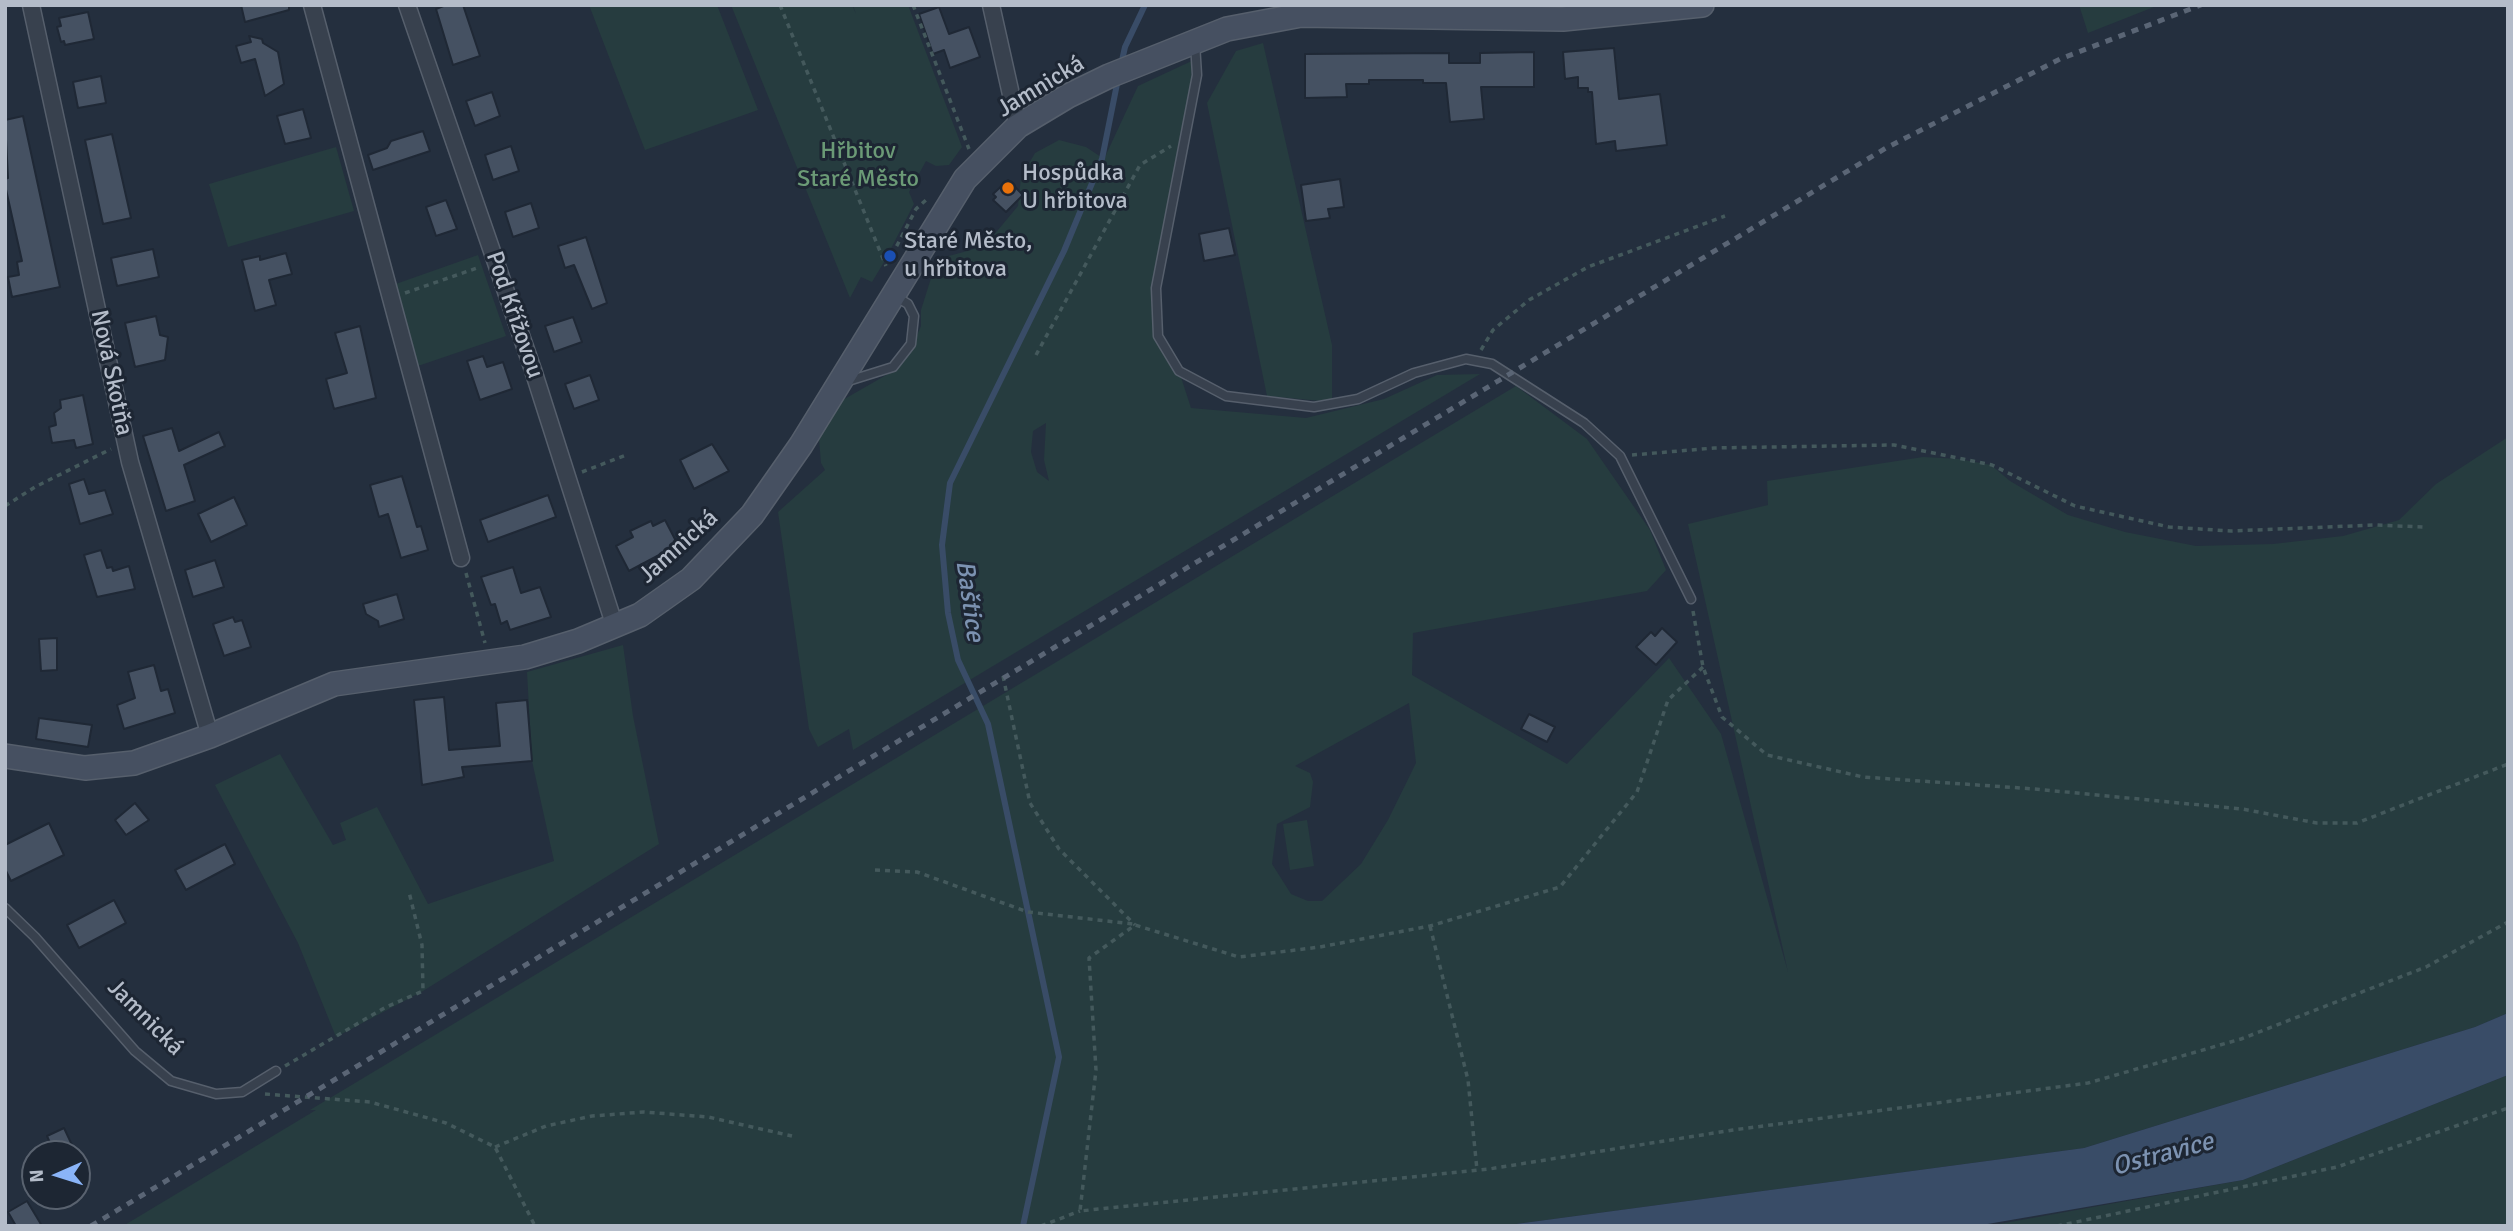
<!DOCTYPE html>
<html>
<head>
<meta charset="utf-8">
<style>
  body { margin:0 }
  #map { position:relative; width:2513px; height:1231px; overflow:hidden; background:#242f3e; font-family:Signika,sans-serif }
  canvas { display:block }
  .frame { position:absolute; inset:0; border:7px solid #b4bcc9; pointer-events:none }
  .north { position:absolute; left:21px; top:1140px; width:70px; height:70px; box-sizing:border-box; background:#1d2633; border:2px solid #59626f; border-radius:50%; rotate:267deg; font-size:19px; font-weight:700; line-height:28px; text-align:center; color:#b4bcc9 }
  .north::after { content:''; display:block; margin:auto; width:24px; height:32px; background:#8ab4f8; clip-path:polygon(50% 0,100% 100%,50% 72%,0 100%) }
</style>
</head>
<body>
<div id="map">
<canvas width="2513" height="1231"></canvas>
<div class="frame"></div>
<div class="north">N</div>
</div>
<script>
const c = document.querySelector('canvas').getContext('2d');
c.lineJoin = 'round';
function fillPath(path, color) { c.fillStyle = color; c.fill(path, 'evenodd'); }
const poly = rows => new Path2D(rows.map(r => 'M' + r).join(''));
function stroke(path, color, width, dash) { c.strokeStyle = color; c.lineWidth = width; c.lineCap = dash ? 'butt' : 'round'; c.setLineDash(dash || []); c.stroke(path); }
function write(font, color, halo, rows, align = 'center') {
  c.font = font + ' Signika,sans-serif'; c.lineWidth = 6; c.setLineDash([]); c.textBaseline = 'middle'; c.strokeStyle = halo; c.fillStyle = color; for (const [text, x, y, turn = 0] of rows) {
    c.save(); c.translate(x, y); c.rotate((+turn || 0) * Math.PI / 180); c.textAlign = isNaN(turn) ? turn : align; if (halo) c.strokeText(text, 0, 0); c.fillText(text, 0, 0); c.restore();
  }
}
const green = poly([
  [589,5,717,5,758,110,645,150],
  [731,5,852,5,856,14,853,5,908,5,962,147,949,165,936,166,926,161,909,192,914,204,884,262,872,282,861,277,850,298],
  [2079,5,2159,5,2088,33],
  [1263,43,1332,345,1332,402,1267,396,1207,103,1236,51],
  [1196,59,1156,288,1158,336,1179,371,1191,408,1306,418,1384,399,1437,375,1480,374,853,750,849,729,818,747,809,729,778,512,825,470,821,463,819,439,841,401,895,370,909,353,921,326,921,310,932,275,945,257,971,250,993,236,1018,206,1021,177,1035,153,1059,140,1086,147,1104,159,1138,86],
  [1046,423,1044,460,1049,481,1037,472,1031,452,1033,431],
  [336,147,354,211,228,247,209,184],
  [478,255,506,336,415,367,390,286],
  [1516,386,1587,439,1650,530,1666,570,1647,591,1413,633,1412,675,1567,764,1669,658,1721,734,1788,972,1688,524,1768,505,1767,481,1923,457,1959,459,1991,465,2010,481,2068,515,2125,532,2196,546,2273,544,2343,536,2399,520,2436,484,2508,437,2508,1013,2475,1027,2084,1148,1501,1226,123,1226,316,1110,310,1110],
  [1409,703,1416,763,1388,820,1361,864,1322,901,1308,901,1291,894,1272,864,1277,824,1310,807,1313,782,1310,773,1295,766],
  [623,645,633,716,659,844,423,991,336,1037,298,943,215,785,280,754,333,845,346,840,340,823,377,807,428,904,554,861,532,761,527,672],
  [1307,820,1314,866,1290,870,1283,824],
  [2508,1075,2508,1226,1988,1226,2243,1180]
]);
const water = poly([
  [2508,1013,2508,1075,2243,1180,1976,1226,1501,1226,2084,1148,2475,1027]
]);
const stream = poly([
  [1121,65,1125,47,1145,5],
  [1023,1226,1059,1057,988,724,958,660,948,613,942,545,950,483,1064,251,1102,159,1118,79]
]);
const building = poly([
  [241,5,289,5,289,10,245,22,241,5],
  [446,5,463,5,480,56,453,65,436,9,446,5],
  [939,7,949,34,969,27,980,57,950,68,944,50,933,54,919,14,939,7],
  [88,12,94,39,65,45,64,41,61,42,57,27,61,26,59,18,88,12],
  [249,36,262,39,263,43,278,52,284,84,265,96,255,59,241,63,236,46,251,42,249,36],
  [1614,48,1619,99,1660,94,1667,145,1616,151,1615,141,1596,144,1592,92,1588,92,1588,88,1578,88,1578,77,1565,79,1563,52,1614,48],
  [1534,52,1534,87,1481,87,1484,119,1450,122,1446,83,1423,83,1423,80,1369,80,1369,84,1346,84,1347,97,1305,98,1305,54,1449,53,1449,63,1480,63,1480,53,1534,52],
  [101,76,106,103,78,108,73,82,101,76],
  [492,92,500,116,475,126,466,101,492,92],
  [303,109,311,138,285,144,277,116,303,109],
  [23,116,60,287,12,297,8,277,19,275,17,262,22,261,5,185,5,179,8,178,5,120,23,116],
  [423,131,430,151,373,170,368,155,387,148,391,141,423,131],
  [112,134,131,218,103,224,85,140,112,134],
  [511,146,519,171,493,180,485,155,511,146],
  [1340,179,1344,207,1328,209,1330,218,1306,221,1301,185,1340,179],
  [1008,180,1023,195,1006,212,993,200,996,197,993,194,1008,180],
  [446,200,457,229,436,236,426,207,446,200],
  [531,203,539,228,513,237,505,212,531,203],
  [1229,228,1235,255,1204,261,1199,234,1229,228],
  [586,237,607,303,592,309,574,265,565,268,558,246,586,237],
  [153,249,159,277,117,286,111,258,153,249],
  [286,253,292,274,269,280,276,305,255,311,242,260,260,256,260,260,286,253],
  [156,316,160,335,168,337,165,360,135,367,125,323,156,316],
  [573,317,582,342,554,352,545,326,573,317],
  [360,326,376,398,334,409,326,379,347,373,335,333,360,326],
  [483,356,487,367,503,362,512,389,480,400,467,361,483,356],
  [590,375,599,400,574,409,565,384,590,375],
  [83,395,93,444,76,448,74,440,52,443,49,427,56,425,54,413,61,408,60,400,83,395],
  [172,428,179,451,219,432,225,446,184,465,195,501,166,511,143,436,172,428],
  [712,444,729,471,694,489,680,460,712,444],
  [402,476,417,527,421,526,428,550,401,558,388,514,379,517,370,485,402,476],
  [84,479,89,494,105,490,113,514,80,524,69,484,84,479],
  [548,495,556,517,488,542,480,520,548,495],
  [234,497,247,525,211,542,198,514,234,497],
  [665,520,678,545,629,571,616,546,633,537,630,531,651,521,653,526,665,520],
  [101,550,107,568,112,567,113,571,129,566,135,589,97,597,84,555,101,550],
  [215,560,224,587,193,597,185,570,215,560],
  [513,567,521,593,540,587,551,617,510,630,507,621,501,624,495,604,491,605,481,577,513,567],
  [397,594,404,619,379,627,378,621,366,614,363,604,397,594],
  [233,617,235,622,242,620,251,647,224,656,213,624,233,617],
  [1662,628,1677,642,1656,665,1636,647,1651,632,1655,636,1662,628],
  [57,638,57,670,41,671,39,639,57,638],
  [154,665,161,691,168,689,175,713,124,729,117,705,135,698,128,672,154,665],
  [444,697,449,750,500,746,496,703,527,700,532,761,462,767,464,777,422,785,414,700,444,697],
  [1529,714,1555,727,1547,742,1521,729,1529,714],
  [39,718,92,725,88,747,36,739,39,718],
  [135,803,149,820,126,835,115,820,135,803],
  [49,823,64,855,11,881,5,869,5,845,49,823],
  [225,844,235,864,186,890,175,870,225,844],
  [114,900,126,923,79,948,67,925,114,900],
  [64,1128,72,1145,55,1154,47,1136,64,1128],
  [27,1201,42,1226,16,1226,8,1212,27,1201]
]);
const path = poly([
  [780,5,886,266],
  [913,5,969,149],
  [892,255,916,209,926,200],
  [405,293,480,267],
  [1481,350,1493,330,1529,300,1588,267,1725,216],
  [1036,355,1140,165,1171,146],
  [1632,455,1714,448,1894,445,1992,465,2075,506,2169,527,2231,531,2375,525,2423,527],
  [582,472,626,455],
  [5,506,35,487,111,449],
  [466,573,485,643],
  [1693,611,1703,667,1722,717,1767,755,1863,777,2035,789,2242,809,2317,823,2357,823,2508,764],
  [1703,667,1668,700,1637,792,1560,887,1430,926,1320,947,1239,957,1135,925,1089,958,1096,1070,1080,1211,1489,1169,1733,1130,2088,1083,2241,1039,2426,967,2508,922],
  [1003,676,1030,803,1059,849,1135,925],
  [875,870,917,872,1028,912,1133,924],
  [1430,926,1468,1080,1477,1170],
  [285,1066,386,1007,423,991,422,945,409,892],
  [265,1094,370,1102,446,1123,495,1147,535,1226],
  [495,1147,546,1126,592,1116,644,1112,708,1117,792,1136],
  [1041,1226,1080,1211],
  [2057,1226,2337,1167,2508,1108]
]);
const lane = poly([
  [1195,43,1197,75,1156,288,1158,336,1179,371,1226,396,1314,407,1358,399,1414,373,1466,359,1492,364,1584,423,1620,456,1691,599],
  [845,382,893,367,911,344,914,316,908,304,895,296],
  [5,908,35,937,135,1051,171,1081,216,1094,242,1092,276,1071]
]);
const street = poly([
  [31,5,130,462,210,736],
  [312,5,461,558],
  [407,5,533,370,615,627],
  [991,5,1018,126]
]);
const secondary = poly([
  [5,756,85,768,134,763,210,736,334,684,525,657,578,641,640,615,691,579,752,515,801,445,965,179,1018,126,1068,96,1109,76,1227,29,1301,15,1563,19,1702,5]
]);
const rail = poly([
  [91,1226,1886,148,2060,59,2201,5]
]);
const markers = [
  [1008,188,7,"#e8710a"],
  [890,256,7,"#1a4fb4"]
];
const streetNames = [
  ["Jamnická",1041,87,-31],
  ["Pod Křížovou",514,315,71],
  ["Nová Skotňa",111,373,78],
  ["Jamnická",679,547,-42],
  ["Jamnická",145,1018,45]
];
const parkNames = [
  ["Hřbitov",858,152],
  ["Staré Město",858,180]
];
const poiNames = [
  ["Hospůdka",1022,174],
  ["U hřbitova",1022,202],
  ["Staré Město,",904,242],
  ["u hřbitova",904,270]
];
const waterNames = [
  ["Baštice",969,601,82],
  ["Ostravice",2163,1155,-15]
];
fillPath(green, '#263c3f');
fillPath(water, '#394c67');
stroke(stream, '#394c67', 6);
fillPath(building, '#455162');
stroke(building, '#1f2835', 2);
stroke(lane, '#565f6c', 11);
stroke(street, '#565f6c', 19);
stroke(secondary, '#565f6c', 26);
stroke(path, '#44595c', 3.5, [5, 5]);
stroke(lane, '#38414e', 8);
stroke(street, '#38414e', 16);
stroke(secondary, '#465061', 23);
stroke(rail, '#5a6575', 5, [7, 7]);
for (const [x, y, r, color] of markers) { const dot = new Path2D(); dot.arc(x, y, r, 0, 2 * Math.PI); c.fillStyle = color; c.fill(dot); stroke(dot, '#1d2633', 2.5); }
write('24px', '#b4bcc9', '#1d2633', streetNames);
write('24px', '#6b9a76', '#1d2633', parkNames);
write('24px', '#b4bcc9', '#1d2633', poiNames, 'left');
write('italic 26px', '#7c92b1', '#1d2633', waterNames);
</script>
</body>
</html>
